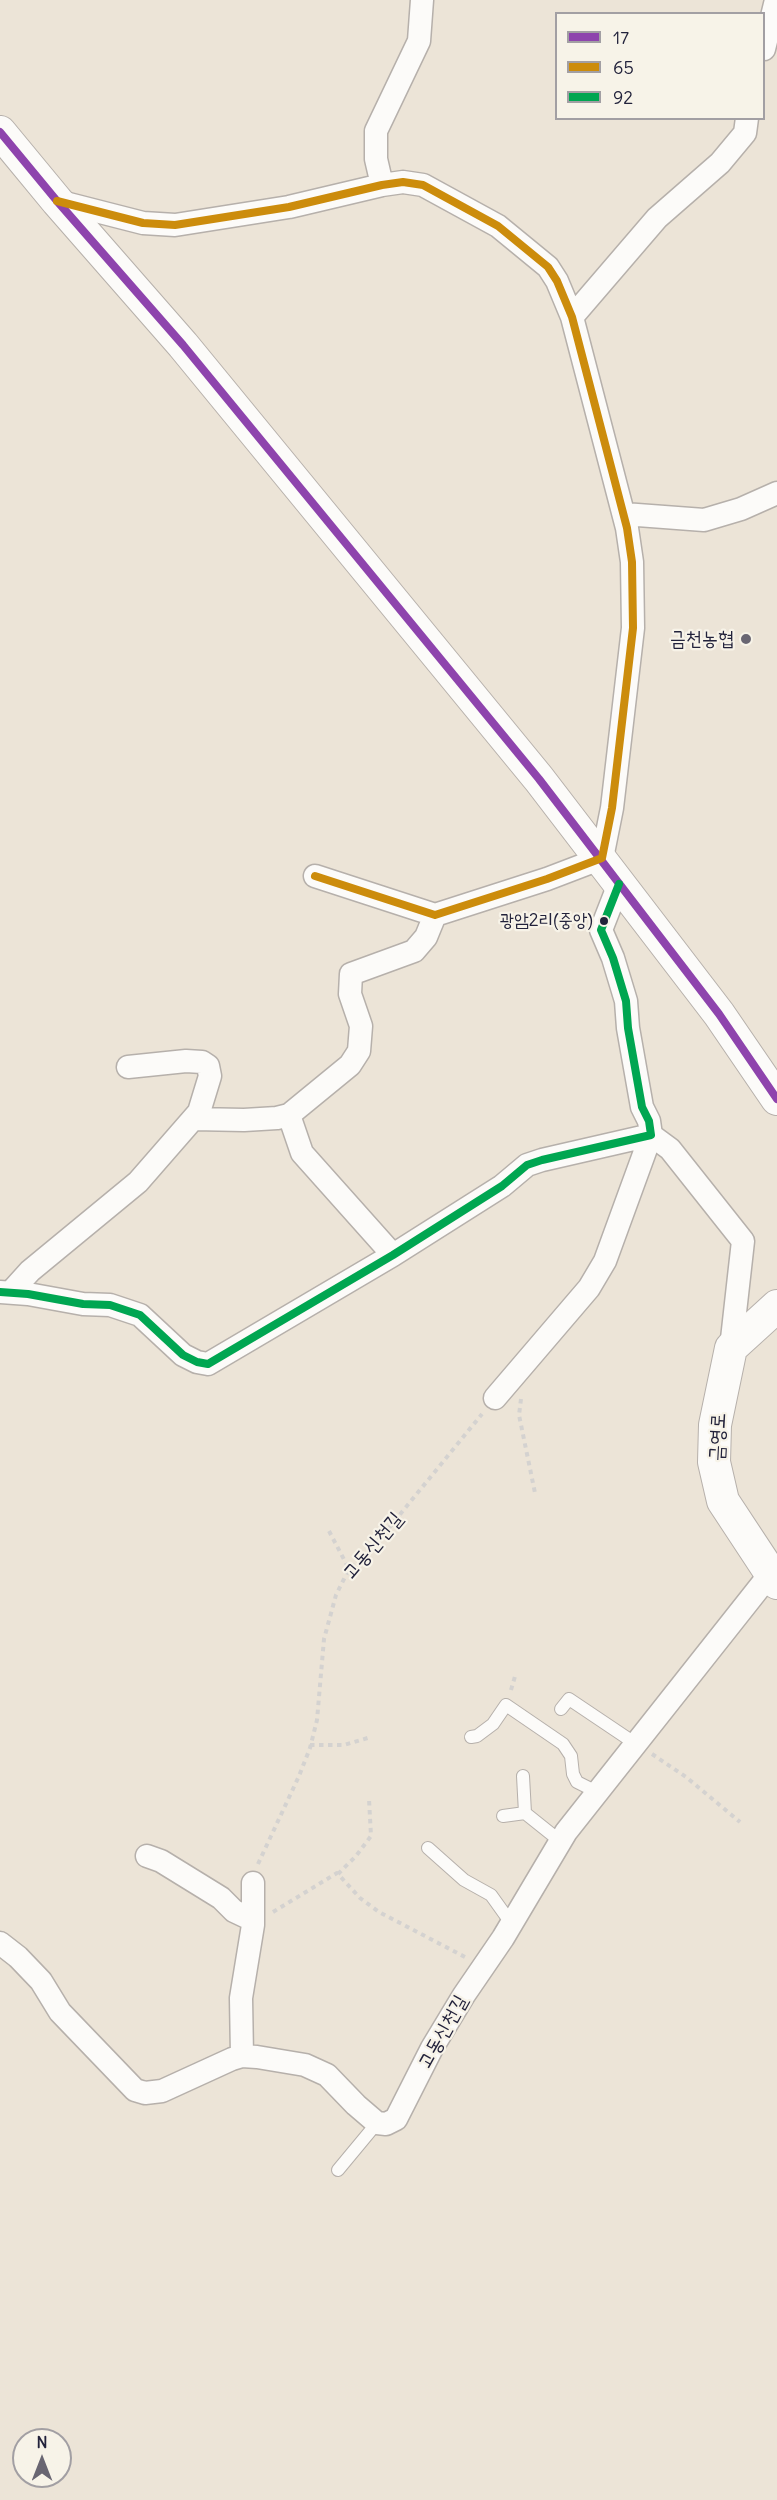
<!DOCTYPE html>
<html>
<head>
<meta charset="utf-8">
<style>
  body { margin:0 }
  #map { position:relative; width:777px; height:2500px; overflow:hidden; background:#ece4d7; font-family:Delius,sans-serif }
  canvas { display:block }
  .legend { position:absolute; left:555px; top:12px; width:210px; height:108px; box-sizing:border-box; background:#f7f3e8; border:2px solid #a29fa3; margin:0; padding:8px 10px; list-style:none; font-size:18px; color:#22223b }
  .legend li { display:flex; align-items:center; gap:12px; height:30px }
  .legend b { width:30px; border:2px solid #a29fa3 }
  .north { position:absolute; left:12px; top:2428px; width:60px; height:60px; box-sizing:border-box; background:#f7f3e8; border:2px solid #a29fa3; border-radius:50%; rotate:0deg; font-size:16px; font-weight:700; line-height:24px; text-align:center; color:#22223b }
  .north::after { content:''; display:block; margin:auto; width:21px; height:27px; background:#696672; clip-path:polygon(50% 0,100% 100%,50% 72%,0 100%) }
</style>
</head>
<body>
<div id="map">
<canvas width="777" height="2500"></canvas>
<ul class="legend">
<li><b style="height:8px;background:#8e44ad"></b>17</li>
<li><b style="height:8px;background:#cc8c0c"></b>65</li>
<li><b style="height:8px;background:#00a651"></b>92</li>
</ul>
<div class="north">N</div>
</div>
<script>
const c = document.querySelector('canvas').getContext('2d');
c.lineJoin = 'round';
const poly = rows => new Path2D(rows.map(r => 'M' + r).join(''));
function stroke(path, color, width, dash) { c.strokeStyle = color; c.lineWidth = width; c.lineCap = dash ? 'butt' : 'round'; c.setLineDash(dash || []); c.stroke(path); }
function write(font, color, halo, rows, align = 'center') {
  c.font = font + ' Delius,"Poor Story",sans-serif'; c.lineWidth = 4.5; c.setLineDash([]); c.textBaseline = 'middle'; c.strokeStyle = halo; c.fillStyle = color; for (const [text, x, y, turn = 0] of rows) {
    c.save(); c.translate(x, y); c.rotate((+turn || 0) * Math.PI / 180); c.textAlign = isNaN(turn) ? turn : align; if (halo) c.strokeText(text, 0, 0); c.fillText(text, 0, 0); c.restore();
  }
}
const path = poly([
  [521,1399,519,1415,535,1493],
  [329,1531,349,1569],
  [511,1690,516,1673],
  [310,1745,344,1745,371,1737],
  [652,1754,686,1777,740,1822],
  [258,1864,299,1776,310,1748,317,1720,324,1639,336,1595,349,1569,366,1556,482,1414],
  [338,1874,356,1856,371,1836,369,1799],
  [273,1912,337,1873,360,1898,379,1912,465,1957]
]);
const lane = poly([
  [561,1709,569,1699,636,1744],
  [471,1737,477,1736,493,1724,506,1705,563,1744,571,1756,573,1774,577,1782,597,1792],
  [523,1776,525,1813,560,1841],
  [503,1816,525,1813],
  [428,1848,464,1880,491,1895,511,1923],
  [338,2170,377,2123]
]);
const street = poly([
  [764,49,776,0],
  [382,185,376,159,376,131,419,41,422,0],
  [57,201,143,223,175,225,289,207,382,185,403,182,423,185,498,226,548,267,557,281,572,317,627,528,632,562,633,628,612,808,602,858,547,879,435,915,315,876],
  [572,317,657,218,720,163,745,133,747,118],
  [624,514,704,520,741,509,777,493],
  [289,1115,302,1153,393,1255],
  [194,1119,244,1120,277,1118,289,1115,350,1065,359,1051,361,1026,350,994,351,974,414,951,426,937,435,915],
  [0,1292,28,1294,83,1304,110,1305,140,1315,183,1355,197,1362,208,1364,393,1255,502,1186,527,1165,542,1160,651,1135,649,1121,642,1107,628,1028,626,1001,613,958,601,930,619,884],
  [11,1292,30,1271,138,1182,199,1112,210,1076,208,1066,202,1062,186,1061,128,1067],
  [495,1398,589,1288,605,1261,651,1135,670,1149,743,1241,731,1348],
  [147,1856,161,1861,221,1898,234,1911,253,1920],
  [0,1943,18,1957,41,1981,60,2012,135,2090,145,2093,162,2091,232,2059,242,2056,257,2057,305,2065,327,2075,356,2105,377,2123,386,2124,396,2119,432,2048,464,1995,503,1938,566,1832,770,1574],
  [242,2056,241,1998,253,1925,253,1883]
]);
const secondary = poly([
  [0,132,57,201,183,345,539,779,719,1014,777,1099],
  [777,1306,731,1348,715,1425,714,1462,723,1501,777,1583]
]);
const bus1 = poly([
  [0,132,57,201,183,345,539,779,719,1014,777,1099]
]);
const bus2 = poly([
  [57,201,143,223,175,225,289,207,382,185,403,182,423,185,498,226,548,267,557,281,572,317,627,528,632,562,633,628,612,808,602,858,547,879,435,915,315,876]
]);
const bus3 = poly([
  [0,1292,28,1294,83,1304,110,1305,140,1315,183,1355,197,1362,208,1364,393,1255,502,1186,527,1165,542,1160,651,1135,649,1121,642,1107,628,1028,626,1001,613,958,601,930,619,884]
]);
const markers = [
  [746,639,6,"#696672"],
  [604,921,5,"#22223b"]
];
const busNames = [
  ["광암2리(중앙)",593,921]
];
const poiNames = [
  ["금천농협",734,639]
];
const streetNames = [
  ["금영로",718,1437,-87],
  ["고동신천길",373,1546,-50],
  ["고동신천길",443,2032,-61]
];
stroke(lane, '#b6b0ab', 14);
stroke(street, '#b6b0ab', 25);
stroke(secondary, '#b6b0ab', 34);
stroke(path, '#d4d2d0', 4, [4.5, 4.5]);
stroke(lane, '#fcfbf9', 12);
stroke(street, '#fcfbf9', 22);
stroke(secondary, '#fcfbf9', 32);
stroke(bus1, '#8e44ad', 8);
stroke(bus2, '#cc8c0c', 8);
stroke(bus3, '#00a651', 8);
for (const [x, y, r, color] of markers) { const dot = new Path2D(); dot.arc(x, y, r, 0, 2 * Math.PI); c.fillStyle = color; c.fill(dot); stroke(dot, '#f7f3e8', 2); }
write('18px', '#22223b', '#f7f3e8', busNames, 'right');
write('20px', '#22223b', '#f7f3e8', poiNames, 'right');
write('20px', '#22223b', '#f7f3e8', streetNames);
</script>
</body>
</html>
